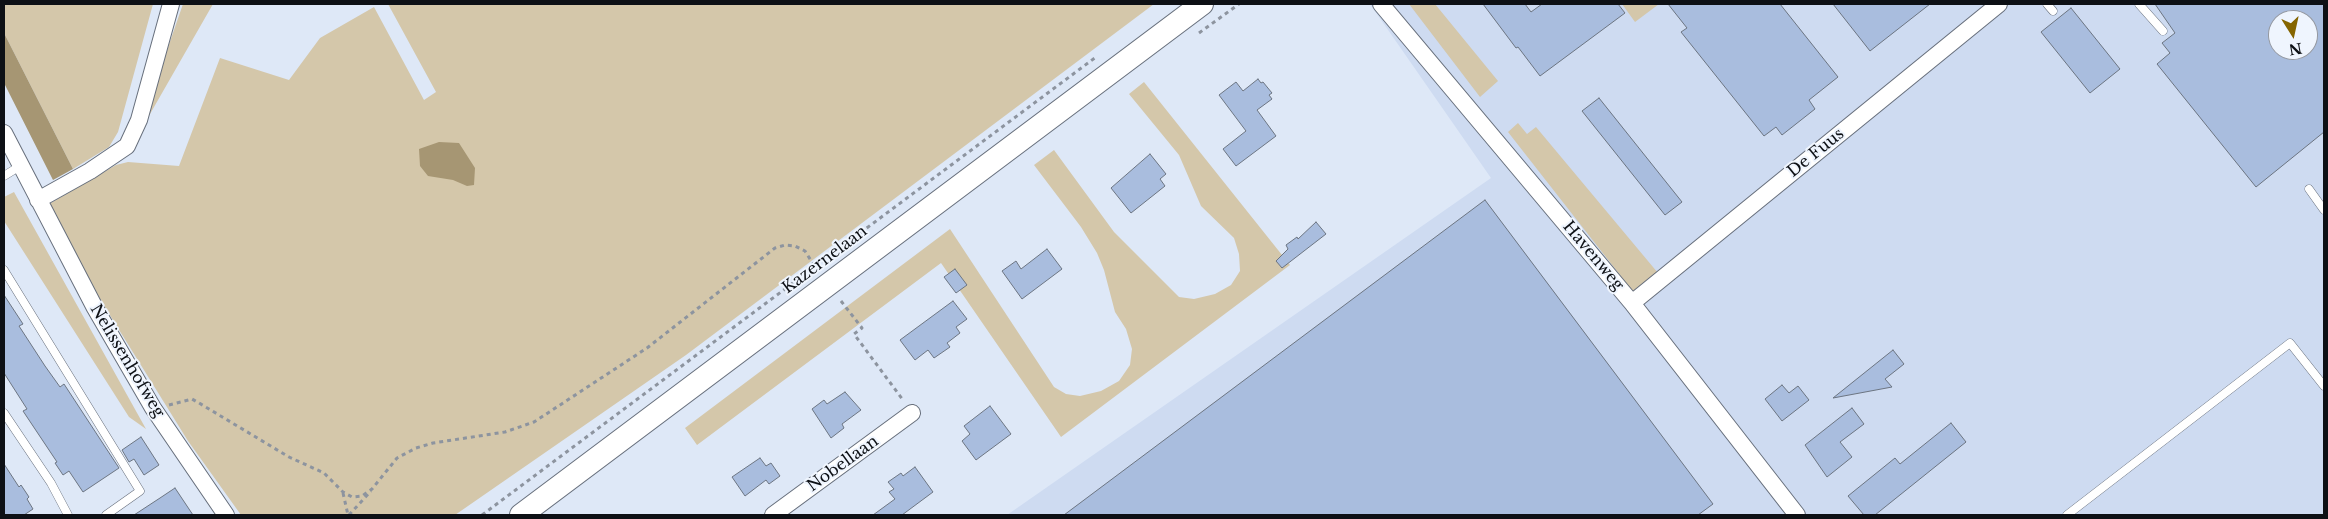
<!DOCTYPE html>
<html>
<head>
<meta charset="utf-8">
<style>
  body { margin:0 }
  #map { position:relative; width:2328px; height:519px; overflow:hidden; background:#dee8f7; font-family:"Libre Baskerville",serif }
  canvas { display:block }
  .frame { position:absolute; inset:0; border:5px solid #0d1015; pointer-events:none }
  .north { position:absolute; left:2268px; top:10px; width:50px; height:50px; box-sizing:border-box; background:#eff5fe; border:1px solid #9599a1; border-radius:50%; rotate:170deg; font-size:14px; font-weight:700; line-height:20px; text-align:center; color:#0d1015 }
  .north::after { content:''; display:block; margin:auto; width:18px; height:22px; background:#856500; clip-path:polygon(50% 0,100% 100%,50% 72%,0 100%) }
</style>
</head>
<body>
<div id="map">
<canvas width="2328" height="519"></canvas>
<div class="frame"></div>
<div class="north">N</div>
</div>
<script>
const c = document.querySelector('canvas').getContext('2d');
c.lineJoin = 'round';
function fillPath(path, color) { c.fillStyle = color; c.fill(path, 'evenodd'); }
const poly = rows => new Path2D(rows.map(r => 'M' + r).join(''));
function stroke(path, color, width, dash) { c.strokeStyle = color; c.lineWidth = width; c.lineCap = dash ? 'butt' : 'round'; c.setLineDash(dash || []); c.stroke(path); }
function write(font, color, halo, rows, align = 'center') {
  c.font = font + ' "Libre Baskerville",serif'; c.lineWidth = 4; c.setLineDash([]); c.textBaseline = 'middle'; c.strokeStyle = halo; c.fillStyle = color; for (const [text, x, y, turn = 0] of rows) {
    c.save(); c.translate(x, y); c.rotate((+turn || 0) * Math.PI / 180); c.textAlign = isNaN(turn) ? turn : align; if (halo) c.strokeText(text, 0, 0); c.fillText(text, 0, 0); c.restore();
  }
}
const built = poly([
  [1370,4,2324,4,2324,515,1007,515,1491,178],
  [2278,20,2308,20,2308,50,2278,50]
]);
const green = poly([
  [4,4,153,4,118,132,109,147,73,169,4,33],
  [183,4,213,4,146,121,156,82],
  [388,4,1154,4,686,355,455,515,241,515,188,441,85,275,49,204,116,165,128,162,179,166,220,58,289,80,320,38,374,7,424,100,436,92],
  [1409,4,1435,4,1498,81,1480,97],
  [1622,4,1659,4,1635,22],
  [1144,82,1290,265,1061,437,941,263,697,445,685,428,950,229,1054,387,1066,394,1080,396,1101,391,1119,381,1130,365,1132,349,1126,329,1115,312,1104,270,1097,253,1081,227,1034,165,1054,150,1114,232,1179,297,1194,299,1215,294,1231,285,1240,271,1239,254,1234,238,1201,206,1179,155,1129,94],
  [1518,123,1527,134,1536,127,1658,273,1634,293,1508,132],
  [14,192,107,359,146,429,129,417,4,221,4,197]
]);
const water = poly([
  [4,33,73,169,53,180,4,83],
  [439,142,459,143,475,168,474,185,467,186,453,180,428,176,420,166,419,149]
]);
const building = poly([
  [1483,4,1525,4,1531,12,1542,4,1618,4,1625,13,1540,76,1518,47,1516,48,1483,4],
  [1668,4,1780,4,1838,77,1809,100,1815,109,1782,135,1776,127,1764,136,1681,32,1687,28,1668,4],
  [1833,4,1930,4,1870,51,1833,4],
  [2155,4,2324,4,2324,132,2256,187,2157,64,2170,53,2162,43,2175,33,2155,4],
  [2278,20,2308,20,2308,50,2278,50,2278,20],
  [2071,8,2120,69,2090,93,2041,32,2071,8],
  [1258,79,1261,83,1263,82,1272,93,1269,95,1272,99,1257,110,1276,136,1236,166,1223,149,1246,131,1219,95,1236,82,1243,91,1258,79],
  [1599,98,1682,202,1665,215,1582,111,1599,98],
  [1150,154,1166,174,1160,179,1165,186,1131,213,1111,188,1150,154],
  [1485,200,1713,504,1698,515,1064,515,1485,200],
  [1316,222,1326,234,1282,268,1276,261,1288,249,1286,245,1297,237,1298,239,1316,222],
  [1047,249,1062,269,1022,299,1002,271,1016,261,1021,269,1047,249],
  [955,269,967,285,956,293,944,277,955,269],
  [4,295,23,324,19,326,45,366,60,387,64,384,119,468,83,492,69,471,63,475,55,463,57,462,23,411,27,409,4,373,4,295],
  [953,301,967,319,956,327,960,333,947,343,950,347,934,358,928,350,915,360,900,340,953,301],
  [1893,350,1904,364,1885,379,1892,387,1833,398,1893,350],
  [1782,385,1789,393,1798,386,1809,400,1782,421,1765,399,1782,385],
  [845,392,861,410,842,424,844,428,831,438,812,409,824,400,827,404,845,392],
  [990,406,1011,434,976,460,962,441,970,434,964,426,990,406],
  [1852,408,1864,424,1840,442,1852,457,1827,477,1805,445,1852,408],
  [1951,423,1966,442,1875,515,1864,515,1848,496,1895,458,1900,464,1951,423],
  [141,437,159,465,144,475,134,459,129,462,122,450,141,437],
  [760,458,766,466,771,463,780,476,769,484,766,480,745,496,732,477,760,458],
  [4,464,19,487,21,485,29,497,27,499,33,509,24,515,4,515,4,464],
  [915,467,933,492,902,515,873,515,895,499,889,492,894,489,888,482,901,473,903,476,915,467],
  [175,488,193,515,134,515,160,498,175,488]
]);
const path = poly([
  [1199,33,1239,4],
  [841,301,862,328,854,334,903,400],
  [169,405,192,399,199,403,289,457,324,473,343,492,352,497,362,496,372,489,397,458,416,448,433,443,505,432,534,422,647,348,775,248,785,245,795,246,805,251,815,267],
  [343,493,348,515],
  [349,515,371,491],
  [482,515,1096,57]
]);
const lane = poly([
  [2047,4,2053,11],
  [2139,4,2163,31],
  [4,176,20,166],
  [2309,189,2324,210],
  [4,270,140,491,106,515],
  [4,413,51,483,68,515],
  [2067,515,2290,343,2324,386]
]);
const street = poly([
  [1381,4,1632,303,1797,515],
  [4,133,95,308,153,408,226,515],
  [38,200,90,171,127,146,139,120,171,4],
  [1632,303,1999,4],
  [773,515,912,413]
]);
const secondary = poly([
  [521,515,1202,4]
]);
const streetNames = [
  ["De Fuus",1816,153,-39],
  ["Havenweg",1593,256,50],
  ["Kazernelaan",825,260,-37],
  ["Nelissenhofweg",127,361,59],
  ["Nobellaan",843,464,-36]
];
fillPath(built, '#cedbf1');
fillPath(green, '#d4c7aa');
fillPath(water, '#a69673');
fillPath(building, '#a9bdde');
stroke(building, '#6c7582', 1);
stroke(lane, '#676f7c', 9);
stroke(street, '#676f7c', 18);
stroke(secondary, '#676f7c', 24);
stroke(path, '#8d949f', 3, [4, 4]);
stroke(lane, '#fff', 8);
stroke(street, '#fff', 16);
stroke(secondary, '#fff', 22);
write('16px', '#0d1015', '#eff5fe', streetNames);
</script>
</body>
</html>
